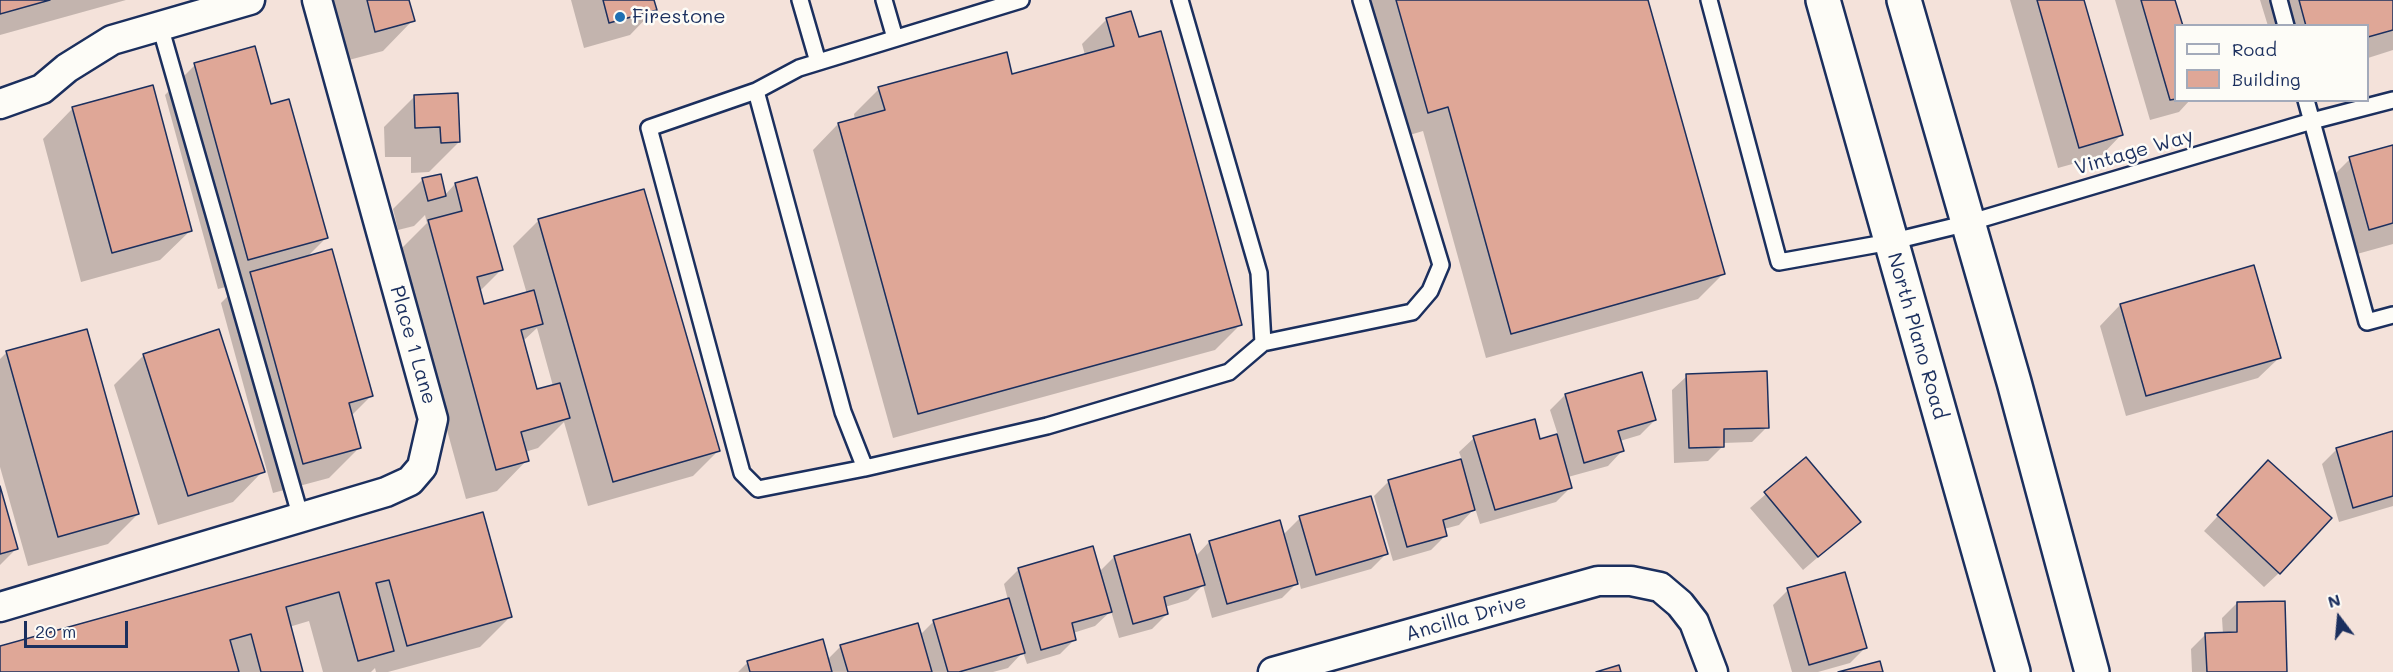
<!DOCTYPE html>
<html>
<head>
<meta charset="utf-8">
<style>
  body { margin:0 }
  #map { position:relative; width:2393px; height:672px; overflow:hidden; background:#f4e2da; font-family:Mali,sans-serif }
  canvas { display:block }
  .legend { position:absolute; left:2174px; top:24px; width:195px; height:78px; box-sizing:border-box; background:#fdfcf7; border:2px solid #a3aaba; margin:0; padding:8px 10px; list-style:none; font-size:18px; color:#1b2f5e }
  .legend li { display:flex; align-items:center; gap:12px; height:30px }
  .legend b { width:30px; border:2px solid #a3aaba }
  .north { position:absolute; left:2309px; top:588px; width:60px; height:60px; -webkit-text-stroke:4px #fdfcf7; paint-order:stroke; rotate:344deg; font-size:16px; font-weight:700; line-height:24px; text-align:center; color:#1b2f5e }
  .north::after { content:''; display:block; margin:auto; width:21px; height:27px; background:#1b2f5e; clip-path:polygon(50% 0,100% 100%,50% 72%,0 100%) }
  .scale { position:absolute; left:24px; top:621px; width:104px; height:27px; box-sizing:border-box; border:3px solid #1b2f5e; border-top:0; padding-left:8px; font-size:18px; line-height:21px; white-space:nowrap; color:#1b2f5e; -webkit-text-stroke:4px #fdfcf7; paint-order:stroke }
</style>
</head>
<body>
<div id="map">
<canvas width="2393" height="672"></canvas>
<ul class="legend">
<li><b style="height:8px;background:#fdfcf7"></b>Road</li>
<li><b style="height:16px;background:#dfa797"></b>Building</li>
</ul>
<div class="north">N</div>
<div class="scale">20 m</div>
</div>
<script>
const c = document.querySelector('canvas').getContext('2d');
c.lineJoin = 'round';
function fillPath(path, color) { c.fillStyle = color; c.fill(path, 'evenodd'); }
const poly = rows => new Path2D(rows.map(r => 'M' + r).join(''));
function stroke(path, color, width, dash) { c.strokeStyle = color; c.lineWidth = width; c.lineCap = dash ? 'butt' : 'round'; c.setLineDash(dash || []); c.stroke(path); }
function write(font, color, halo, rows, align = 'center') {
  c.font = font + ' Mali,sans-serif'; c.lineWidth = 5; c.setLineDash([]); c.textBaseline = 'middle'; c.strokeStyle = halo; c.fillStyle = color; for (const [text, x, y, turn = 0] of rows) {
    c.save(); c.translate(x, y); c.rotate((+turn || 0) * Math.PI / 180); c.textAlign = isNaN(turn) ? turn : align; if (halo) c.strokeText(text, 0, 0); c.fillText(text, 0, 0); c.restore();
  }
}
const shadow = poly([
  [0,0,126,0,0,35],
  [329,0,407,0,413,20,383,51,345,61],
  [571,0,652,0,655,9,630,35,584,48],
  [1364,0,1647,0,1723,274,1698,299,1486,358,1423,131,1403,137],
  [2010,0,2083,0,2121,135,2101,156,2058,168],
  [2115,0,2174,0,2176,100,2190,100,2179,112,2150,120],
  [2260,0,2393,0,2393,50,2368,58,2368,26,2268,26],
  [1107,19,1240,325,1215,350,893,438,813,150,838,124,855,120,854,114,879,89,1011,75,1085,55,1082,44],
  [195,65,270,106,326,238,306,258,371,396,351,416,359,448,329,478,273,493,221,303,241,283,218,289,165,95],
  [414,97,459,142,429,172,411,173,411,157,385,157,384,127],
  [73,108,191,230,160,260,81,282,43,139],
  [2393,147,2393,244,2339,259,2320,189,2350,159],
  [423,179,444,196,455,184,501,270,479,292,483,306,527,294,513,246,538,221,643,191,718,451,693,476,588,506,564,422,538,448,525,452,527,460,497,491,466,499,398,252,427,223,425,215,414,226,398,230,393,209],
  [537,328,553,386,536,391,522,342],
  [2120,305,2279,358,2258,378,2126,416,2100,326],
  [86,330,138,514,108,544,28,566,0,467,0,359,6,353],
  [144,355,263,471,233,502,158,525,114,385],
  [1687,376,1767,427,1752,442,1723,443,1723,446,1708,461,1674,463,1672,390],
  [1565,395,1655,420,1640,435,1620,441,1622,451,1608,466,1568,477,1571,487,1556,502,1480,524,1475,508,1459,525,1444,529,1446,535,1431,550,1393,561,1374,496,1389,481,1462,460,1459,452,1474,438,1539,441,1558,435,1550,410],
  [2393,433,2393,506,2339,522,2322,464,2337,449],
  [1806,459,1859,522,1803,570,1750,508],
  [2254,477,2279,573,2264,587,2204,531],
  [0,491,16,549,0,565],
  [482,514,510,617,480,647,388,672,376,672,375,668,371,672,323,672,309,621,289,627,302,672,0,672,0,648],
  [1300,518,1386,554,1371,569,1301,589,1299,581,1282,598,1212,618,1203,585,1188,600,1165,607,1167,614,1152,629,1119,638,1111,611,1095,626,1073,633,1075,639,1060,654,1027,664,1023,652,1008,668,993,672,738,672,748,662,827,660,841,646,920,635,934,621,1008,600,1004,584,1019,569,1099,572,1114,557,1195,557,1209,542,1283,535],
  [1788,590,1865,648,1850,663,1818,672,1792,672,1773,605],
  [2237,603,2285,672,2192,672,2191,649,2206,634,2223,634,2222,618]
]);
const building = poly([
  [0,0,50,0,0,14,0,0],
  [367,0,409,0,415,21,375,32,367,0],
  [603,0,654,0,657,10,609,23,603,0],
  [1396,0,1648,0,1725,274,1511,334,1448,107,1428,113,1396,0],
  [2037,0,2084,0,2123,135,2079,148,2037,0],
  [2141,0,2175,0,2183,26,2176,26,2176,99,2170,100,2141,0],
  [2299,0,2393,0,2393,30,2368,37,2368,26,2306,26,2299,0],
  [1131,11,1139,37,1161,31,1242,325,918,414,838,123,885,110,878,87,1007,52,1012,74,1114,46,1106,18,1131,11],
  [255,46,271,104,289,99,328,238,248,260,194,63,255,46],
  [153,85,192,231,112,253,72,107,153,85],
  [458,93,460,142,441,143,440,127,415,128,414,95,458,93],
  [2393,145,2393,223,2369,230,2349,157,2393,145],
  [441,174,446,196,428,201,422,178,441,174],
  [477,177,503,270,477,277,484,304,534,290,543,324,521,330,537,389,560,383,570,418,521,432,529,461,496,470,428,220,462,211,455,183,477,177],
  [644,189,720,451,613,482,538,219,644,189],
  [332,249,373,396,349,403,361,448,303,464,250,272,332,249],
  [2254,265,2281,358,2146,396,2120,304,2254,265],
  [87,329,139,514,58,537,6,351,87,329],
  [219,329,265,472,188,496,143,354,219,329],
  [1767,371,1769,428,1724,429,1724,447,1689,448,1686,374,1767,371],
  [1642,372,1656,420,1618,431,1624,451,1584,463,1565,394,1642,372],
  [1535,419,1540,439,1557,434,1572,488,1495,510,1473,436,1535,419],
  [2393,431,2393,496,2353,508,2336,448,2393,431],
  [1806,457,1861,522,1818,557,1764,492,1806,457],
  [1461,459,1475,510,1443,520,1447,536,1407,547,1388,480,1461,459],
  [2268,460,2332,518,2280,574,2217,515,2268,460],
  [0,486,18,549,0,554,0,486],
  [1371,496,1388,554,1316,575,1299,516,1371,496],
  [483,512,512,617,407,646,389,580,376,583,394,651,358,661,339,592,286,607,303,672,261,672,251,634,230,640,239,672,0,672,0,646,483,512],
  [1280,520,1298,584,1227,604,1209,541,1280,520],
  [1190,534,1205,585,1164,597,1168,614,1133,624,1114,556,1190,534],
  [1093,546,1112,612,1072,623,1076,640,1041,650,1018,568,1093,546],
  [1845,572,1867,648,1809,665,1787,588,1845,572],
  [1009,598,1025,653,959,672,948,672,933,620,1009,598],
  [2285,601,2287,672,2207,672,2205,633,2237,632,2237,602,2285,601],
  [918,623,932,672,848,672,840,645,918,623],
  [823,639,832,672,750,672,747,661,823,639],
  [1880,661,1883,672,1838,672,1880,661],
  [1619,665,1621,672,1596,672,1619,665]
]);
const service = poly([
  [800,0,818,62],
  [884,0,895,38],
  [1021,0,799,68,756,91,843,412,865,468,1047,426,1229,372,1263,343,1259,273,1180,0],
  [1709,0,1779,262,1890,242,1968,223,2312,121,2393,100],
  [2279,0,2286,26],
  [160,26,301,518],
  [756,91,649,128,742,473,758,489,865,468],
  [2306,100,2367,322,2393,315],
  [1263,343,1412,312,1430,291,1441,265,1361,0]
]);
const minor = poly([
  [0,104,42,89,67,68,112,40,250,0],
  [0,607,386,492,410,481,422,467,433,419,317,0],
  [1273,672,1598,581,1631,581,1660,587,1680,604,1694,622,1713,672]
]);
const secondary = poly([
  [1823,0,2013,672],
  [1904,0,2014,382,2092,672]
]);
const markers = [
  [620,17,6,"#1f6fb2"]
];
const poiNames = [
  ["Firestone",632,17]
];
const streetNames = [
  ["Vintage Way",2134,152,-16],
  ["North Plano Road",1917,336,74],
  ["Place 1 Lane",413,345,74],
  ["Ancilla Drive",1466,618,-16]
];
fillPath(shadow, '#0003');
fillPath(building, '#dfa797');
stroke(building, '#1b2f5e', 1.5);
stroke(service, '#1b2f5e', 20);
stroke(minor, '#1b2f5e', 33);
stroke(secondary, '#1b2f5e', 38);
stroke(service, '#fdfcf7', 15);
stroke(minor, '#fdfcf7', 28);
stroke(secondary, '#fdfcf7', 33);
for (const [x, y, r, color] of markers) { const dot = new Path2D(); dot.arc(x, y, r, 0, 2 * Math.PI); c.fillStyle = color; c.fill(dot); stroke(dot, '#fdfcf7', 2); }
write('20px', '#1b2f5e', '#fdfcf7', poiNames, 'left');
write('20px', '#1b2f5e', '#fdfcf7', streetNames);
</script>
</body>
</html>
